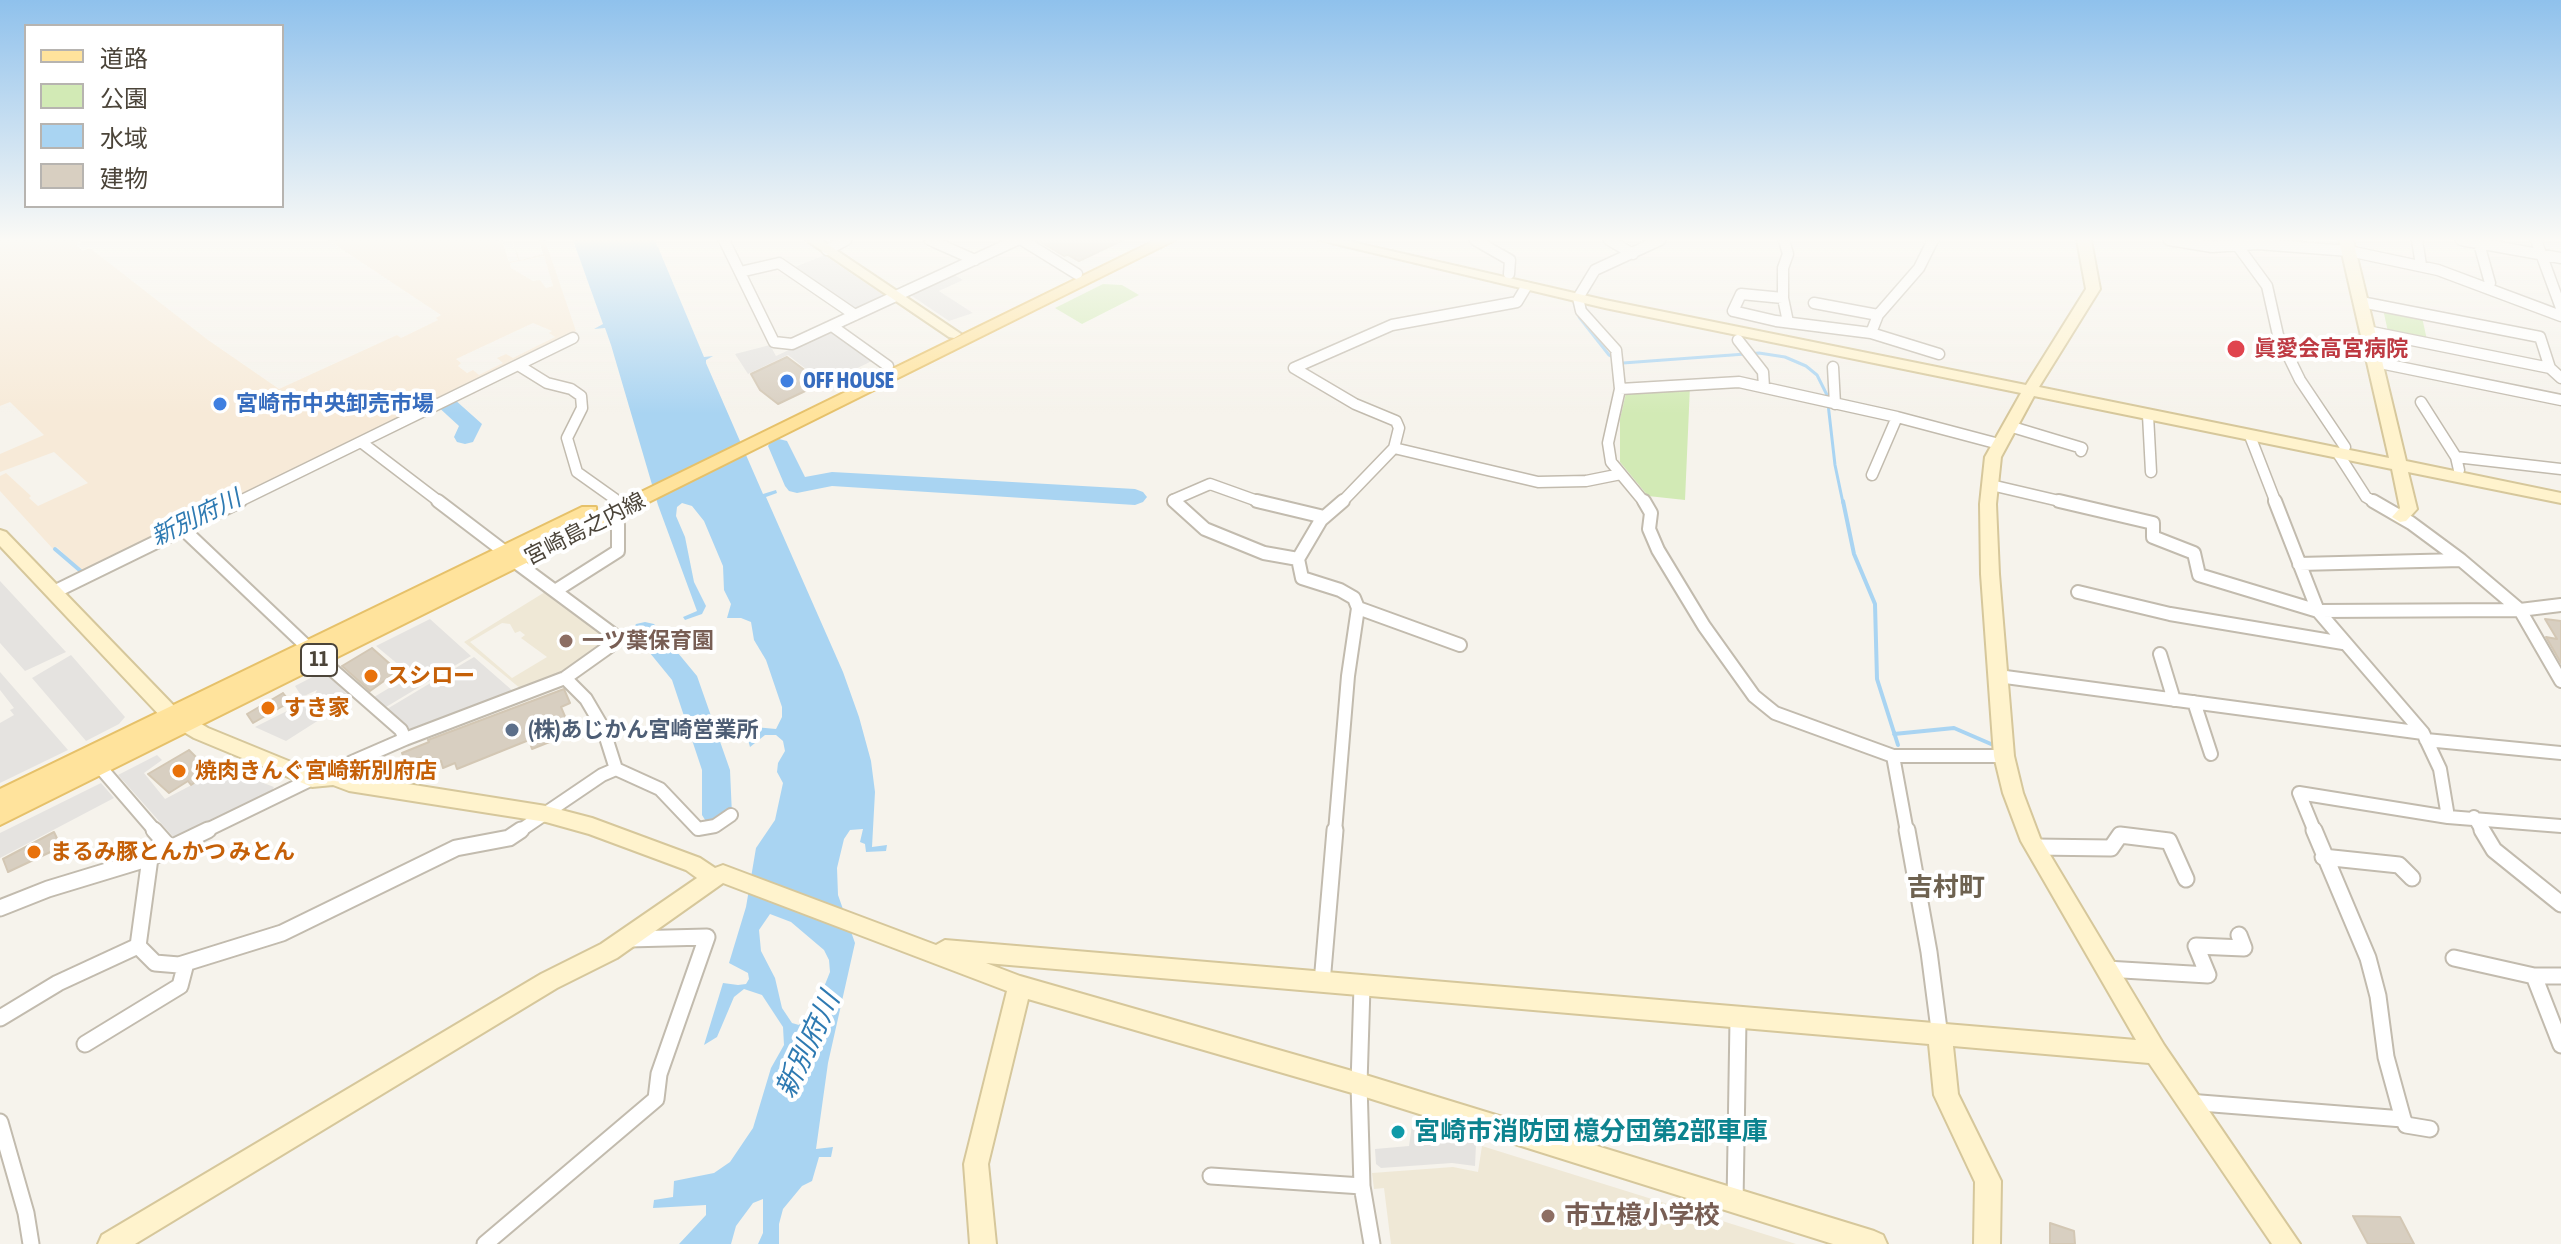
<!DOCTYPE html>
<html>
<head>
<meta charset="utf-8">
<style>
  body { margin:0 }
  #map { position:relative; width:2561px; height:1244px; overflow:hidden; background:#f6f3ec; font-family:"Asap Condensed","Noto Sans JP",sans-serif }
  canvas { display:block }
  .legend { position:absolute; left:24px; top:24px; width:260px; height:184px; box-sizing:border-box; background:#fff; border:2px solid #b7b4b0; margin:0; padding:10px 14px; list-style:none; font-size:24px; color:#4b4439 }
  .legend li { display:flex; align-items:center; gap:16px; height:40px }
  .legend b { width:40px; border:2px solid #b7b4b0 }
</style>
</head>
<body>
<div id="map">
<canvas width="2561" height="1244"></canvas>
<ul class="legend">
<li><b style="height:10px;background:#ffe39c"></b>道路</li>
<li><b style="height:22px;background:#d2eab5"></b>公園</li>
<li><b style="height:22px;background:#a9d4f2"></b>水域</li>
<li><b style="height:22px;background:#d8cfc1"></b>建物</li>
</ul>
</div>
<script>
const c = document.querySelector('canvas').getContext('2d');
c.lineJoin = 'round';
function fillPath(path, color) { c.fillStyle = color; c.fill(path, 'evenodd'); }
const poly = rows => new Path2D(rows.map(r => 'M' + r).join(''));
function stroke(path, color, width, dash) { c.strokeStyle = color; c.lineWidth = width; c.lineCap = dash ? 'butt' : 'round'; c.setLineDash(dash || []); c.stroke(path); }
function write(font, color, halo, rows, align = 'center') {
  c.font = font + ' "Asap Condensed","Noto Sans JP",sans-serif'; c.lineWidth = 8; c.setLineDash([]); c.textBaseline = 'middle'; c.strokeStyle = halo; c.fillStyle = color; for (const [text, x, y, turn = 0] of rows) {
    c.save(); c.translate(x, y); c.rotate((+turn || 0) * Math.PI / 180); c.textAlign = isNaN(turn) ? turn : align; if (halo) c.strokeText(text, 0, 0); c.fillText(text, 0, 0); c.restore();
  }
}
const commercial = poly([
  [0,240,79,240,81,242,75,244,83,251,90,248,208,340,279,389,397,335,401,338,438,320,436,318,441,315,328,240,498,240,499,243,502,240,509,262,518,260,512,240,520,260,543,254,539,240,545,240,576,331,82,572,57,547,53,549,0,491,0,476,6,473,31,496,29,498,38,506,88,483,54,452,0,472,0,454,44,435,10,402,0,406],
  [544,256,553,286,546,288,540,280,533,281,511,268,510,263],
  [533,323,552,331,549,333,555,337,513,358,506,354,497,358,503,363,479,375,473,370,467,373,458,366,461,363,456,359]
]);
const education = poly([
  [545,592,603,635,606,641,568,671,521,689,464,642],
  [502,623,510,624,515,633,520,631,525,635,521,638,547,657,512,678,470,642],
  [1482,1146,1796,1244,1391,1244,1384,1188,1374,1189,1372,1173,1453,1167,1478,1172]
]);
const green = poly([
  [1103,284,1122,285,1139,295,1082,324,1055,308],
  [2383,309,2422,317,2427,340,2388,332],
  [1690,386,1685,500,1648,496,1620,462,1620,419,1626,393]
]);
const parking = poly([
  [824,255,885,296,856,309,795,267],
  [953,274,963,280,939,291,973,313,949,321,912,296,913,293],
  [831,330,874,360,833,380,818,369,810,372,788,355,748,374,735,354,770,345,776,356],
  [0,581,66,652,25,671,0,643],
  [430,619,471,656,386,707,374,697,411,675,376,646],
  [71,655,125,717,119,724,86,741,32,678],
  [474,657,514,692,417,729,410,729,387,709],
  [324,671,352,699,286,741,255,727,313,698,317,690,302,697,295,686],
  [0,672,68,750,0,783,0,723,14,715,10,710,14,708,0,690],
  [157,755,162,760,144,773,165,799,224,768,274,787,270,794,176,840,118,775],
  [101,783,114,798,0,858,0,833],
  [1412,1125,1476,1144,1475,1166,1452,1163,1381,1168,1376,1164,1375,1149,1409,1146]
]);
const water = poly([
  [573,240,655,240,704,357,713,356,706,360,706,363,763,494,776,490,777,493,766,497,843,672,859,717,871,761,875,792,872,847,887,845,886,851,866,852,865,844,860,842,863,829,850,830,844,839,837,868,838,895,855,943,828,1063,816,1149,833,1147,831,1157,819,1157,812,1181,802,1186,783,1209,779,1224,779,1244,758,1244,763,1233,763,1199,753,1203,736,1226,731,1244,679,1244,706,1215,706,1205,653,1208,654,1200,673,1197,674,1181,714,1173,730,1162,753,1128,771,1068,784,1045,783,1027,762,995,744,989,734,997,717,1037,704,1045,723,983,738,985,746,984,749,979,748,973,729,963,746,907,756,848,775,820,783,783,777,772,778,763,785,751,783,741,776,735,765,735,750,747,744,726,776,729,782,717,782,707,766,660,754,640,751,622,741,618,727,618,731,604,724,590,723,566,704,521,692,506,682,503,677,507,676,516,685,537,694,582,706,606,702,614,685,620,683,617,697,611,658,505,611,345,605,328,594,329,603,324],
  [770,914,791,922,824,950,829,960,830,972,820,997,799,1025,792,1023,782,1008,775,978,761,951,759,930]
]);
const streamFar1 = poly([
  [1579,317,1609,355,1623,363,1759,353,1785,357,1806,366,1817,375,1827,395,1835,465,1843,503]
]);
const stream = poly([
  [1843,501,1854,554,1875,604,1877,679,1898,745],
  [55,549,83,573],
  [1894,734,1954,728,1991,744]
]);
const river = poly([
  [446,397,454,399,482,424,473,442,465,444,457,442,454,437,459,426,435,404,446,397],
  [779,439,787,441,805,477,832,472,942,478,1135,489,1143,492,1147,497,1143,502,1135,505,832,486,797,493,789,491,785,486,768,446,771,441,779,439],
  [645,622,654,624,697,676,730,770,732,815,727,823,717,827,707,823,702,815,702,770,672,680,632,631,636,624,645,622]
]);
const building = poly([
  [1037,240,1123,240,1079,261,1068,255,1064,256,1037,240],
  [787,357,822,383,778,404,760,390,751,374,787,357],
  [2545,619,2561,621,2561,663,2546,637,2557,639,2545,619],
  [372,648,398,671,370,691,342,666,372,648],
  [564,689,570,703,561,707,572,733,532,749,529,740,457,769,455,763,443,768,441,761,431,766,428,755,406,764,402,753,429,742,428,740,564,689],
  [283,693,290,702,253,723,247,714,283,693],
  [189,750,208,769,202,773,205,776,191,785,188,781,169,793,148,774,189,750],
  [54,832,61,847,8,872,3,859,54,832],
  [2353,1216,2400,1217,2414,1244,2368,1244,2353,1216],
  [2050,1223,2074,1231,2075,1244,2050,1244,2050,1223]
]);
const streetFar2 = poly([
  [724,240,774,342,792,344,1017,240],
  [930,240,975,260],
  [1022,240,1077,274],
  [1475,240,1510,260,1509,274],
  [1609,240,1633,254],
  [1784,240,1788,254,1783,268,1783,298,1788,322],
  [1933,240,1919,268,1878,315,1871,333,1939,354],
  [2169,240,2212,247,2258,244,2349,251,2438,270,2561,316],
  [2417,240,2421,265],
  [2461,240,2561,258],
  [2478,240,2490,283],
  [2536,240,2561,308],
  [2237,245,2267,286,2278,335,2300,380,2345,447],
  [827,250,846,240],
  [740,272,779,263,855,315],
  [1783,298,1741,294,1733,311,1776,321,1871,333],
  [2361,302,2540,337,2550,368,2561,378],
  [1814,303,1878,315],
  [832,326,888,366],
  [2367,331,2550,368],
  [1738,340,1763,372,1764,387],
  [2375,362,2561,400],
  [518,365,547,383,571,389,581,396,582,408,567,438,577,472,615,499],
  [1833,367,1835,404],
  [1294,368,1355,404,1396,421,1399,428,1394,448,1341,503],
  [1294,368,1392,325,1517,302,1526,287],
  [1620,389,1739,382,1897,417,1999,444],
  [2421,402,2456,457,2459,470],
  [2148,415,2151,472],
  [2009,426,2082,448,2081,451],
  [2250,436,2276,503],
  [361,442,441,503],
  [1394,448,1538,482,1586,481,1621,474],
  [2339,455,2366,497,2376,503],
  [2456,457,2561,469],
  [1872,475,1897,417],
  [1991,485,2068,503],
  [236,503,573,338],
  [1176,503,1173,500,1210,484,1263,503],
  [1645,503,1611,462,1608,443,1620,389,1616,350,1581,311,1578,298,1595,270,1660,240]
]);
const streetFar1 = poly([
  [438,501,505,552],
  [1174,501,1205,529,1264,553,1298,559],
  [1257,501,1324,517],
  [1644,501,1651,513,1649,529,1658,550,1704,626,1754,696,1775,713,1893,756,2004,756],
  [2059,501,2153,523,2153,537,2194,553,2199,575,2318,611,2275,501],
  [2373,501,2411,523,2461,560,2520,610,2561,681],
  [183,529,320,659,401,730,405,739],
  [2299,564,2461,560],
  [555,591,618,551,618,525,614,514],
  [54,592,240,501],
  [2078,592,2170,614,2343,643],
  [1358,608,1460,645],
  [2160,654,2174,700],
  [1998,676,2423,733],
  [2194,702,2211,754],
  [2426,740,2561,753],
  [1893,756,1907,832],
  [100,767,156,832],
  [616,769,660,789,698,829,715,826,731,815],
  [334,777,352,762,405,739,565,678,610,646,614,635,517,563],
  [2448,817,2440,769,2423,733,2318,611,2520,610,2561,605],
  [2474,817,2483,832],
  [203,832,312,779],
  [518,832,602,775,616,769,603,728,586,699,565,678],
  [1335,832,1348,676,1358,608,1354,598,1340,590,1302,578,1298,559,1321,520,1343,501],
  [2315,832,2299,793,2448,817,2561,826]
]);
const street = poly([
  [154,830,170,848],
  [1907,830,1929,952,1940,1037],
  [2482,830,2494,850,2561,904],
  [2035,847,2111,848,2120,835,2169,841,2186,879],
  [2323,857,2399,865,2412,878],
  [150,858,138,946,155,963,179,965,282,933,456,848,509,838,521,830],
  [0,908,48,889,150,858,208,830],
  [2454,958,2534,976,2561,976],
  [2106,969,2208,975,2196,946,2244,948,2239,935],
  [2534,976,2561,1045],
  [1322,983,1335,830],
  [1362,987,1359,1084,1362,1186,1372,1244],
  [0,1018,58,983,138,946],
  [85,1044,180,986,186,963],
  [2188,1102,2403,1119,2386,1057,2378,996,2368,958,2314,830],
  [2403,1119,2406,1125,2430,1129],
  [0,1122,26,1213,31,1244],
  [1211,1176,1362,1186],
  [1735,1203,1738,1020],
  [485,1244,656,1099,659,1074,707,937,628,939]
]);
const secondary = poly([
  [806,240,821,240,961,334,954,338,949,337,806,240],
  [1319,240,1343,240,1605,300,2026,385,2086,289,2077,240,2091,240,2100,289,2039,387,2389,458,2339,240,2353,240,2406,461,2561,493,2561,503,2408,472,2417,509,2406,521,2400,522,2392,517,2400,508,2392,469,2034,396,2001,457,1996,504,1999,574,2014,756,2023,793,2040,838,2164,1045,2300,1244,2272,1244,2149,1063,1953,1046,1958,1094,2001,1181,2000,1244,1974,1244,1975,1182,1934,1095,1929,1044,986,963,1020,976,1359,1073,1874,1231,1883,1235,1887,1244,1833,1244,1359,1095,1028,999,988,1164,996,1244,970,1244,964,1164,1007,991,723,883,617,958,557,988,135,1244,98,1244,102,1235,541,974,601,944,697,878,686,870,589,834,546,822,349,791,333,785,312,787,194,738,164,720,0,546,0,530,6,532,178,710,208,728,313,771,334,769,351,775,546,806,592,818,700,858,715,868,723,865,731,868,936,945,945,940,2136,1040,2021,841,2003,793,1994,756,1981,574,1980,504,1985,457,2021,393,1605,308,1319,240]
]);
const primary = poly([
  [1156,240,1175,240,0,825,0,789,582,507,596,507,596,514,1156,240]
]);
const markers = [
  [2236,349,10,"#e0444e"],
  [787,381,8,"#3f7fe0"],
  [220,404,8,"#3f7fe0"],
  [566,641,8,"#8d6e63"],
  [371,676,8,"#e8710a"],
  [268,708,8,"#e8710a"],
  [512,730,8,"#5c6f8a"],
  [179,771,8,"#e8710a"],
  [34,852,8,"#e8710a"],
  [1398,1132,8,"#0f9aa8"],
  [1548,1216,8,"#8d6e63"]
];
const shields = [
  [319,660,36]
];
const shieldNames = [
  ["11",319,660]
];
const healthNames = [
  ["眞愛会高宮病院",2254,349]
];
const shopNames = [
  ["OFF HOUSE",803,381],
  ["宮崎市中央卸売市場",236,404]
];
const streetNames = [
  ["宮崎島之内線",585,529,-27]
];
const educationNames = [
  ["一ツ葉保育園",582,641]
];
const foodNames = [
  ["スシロー",387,676],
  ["すき家",284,708],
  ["焼肉きんぐ宮崎新別府店",195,771],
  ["まるみ豚とんかつ みとん",50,852]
];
const serviceNames = [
  ["(株)あじかん宮崎営業所",528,730]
];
const waterNames = [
  ["新別府川",196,518,-26]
];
const quarterNames = [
  ["吉村町",1946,888]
];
const nearCulturenames = [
  ["宮崎市消防団 檍分団第2部車庫",1414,1132]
];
const nearEducationnames = [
  ["市立檍小学校",1564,1216]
];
const nearWaternames = [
  ["新別府川",808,1045,-65]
];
fillPath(commercial, '#f7ead8');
fillPath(education, '#efe8d6');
fillPath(green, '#d2eab5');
fillPath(parking, '#e5e3e0');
fillPath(water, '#a9d4f2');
stroke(streamFar1, '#a9d4f2', 3);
stroke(stream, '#a9d4f2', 4);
fillPath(river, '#a9d4f2');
fillPath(building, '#d8cfc1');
stroke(building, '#d3c7b4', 2);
stroke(streetFar2, '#c2bbae', 13);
stroke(streetFar1, '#c2bbae', 16);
stroke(street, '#c2bbae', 19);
stroke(secondary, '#d6c79b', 4);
stroke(primary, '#e6c16a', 4);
stroke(streetFar2, '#fff', 10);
stroke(streetFar1, '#fff', 12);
stroke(street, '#fff', 15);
fillPath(secondary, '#fff3cd');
fillPath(primary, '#ffe39c');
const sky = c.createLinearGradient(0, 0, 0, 414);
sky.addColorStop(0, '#8fc1ec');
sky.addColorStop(0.58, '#fbfaf6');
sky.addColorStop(1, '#fbfaf600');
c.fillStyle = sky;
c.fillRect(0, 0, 2561, 414);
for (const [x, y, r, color] of markers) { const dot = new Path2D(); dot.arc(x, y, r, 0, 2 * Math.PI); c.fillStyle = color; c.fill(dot); stroke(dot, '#fff', 3); }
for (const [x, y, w] of shields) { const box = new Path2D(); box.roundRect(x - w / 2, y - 16, w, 32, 6); c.fillStyle = '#fff'; c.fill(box); stroke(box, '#4b4439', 2); }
write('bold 20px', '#4b4439', null, shieldNames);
write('bold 22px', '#be3a42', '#fff', healthNames, 'left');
write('bold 22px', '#366cbe', '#fff', shopNames, 'left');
write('22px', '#4b4439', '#fff', streetNames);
write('bold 22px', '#785e54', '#fff', educationNames, 'left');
write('bold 22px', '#c56008', '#fff', foodNames, 'left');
write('bold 22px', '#4e5e75', '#fff', serviceNames, 'left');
write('italic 24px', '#2e7ab2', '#fff', waterNames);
write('bold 26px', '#6e6250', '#fff', quarterNames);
write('bold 26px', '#0d838f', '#fff', nearCulturenames, 'left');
write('bold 26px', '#785e54', '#fff', nearEducationnames, 'left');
write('italic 28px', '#2e7ab2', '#fff', nearWaternames);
</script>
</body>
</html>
